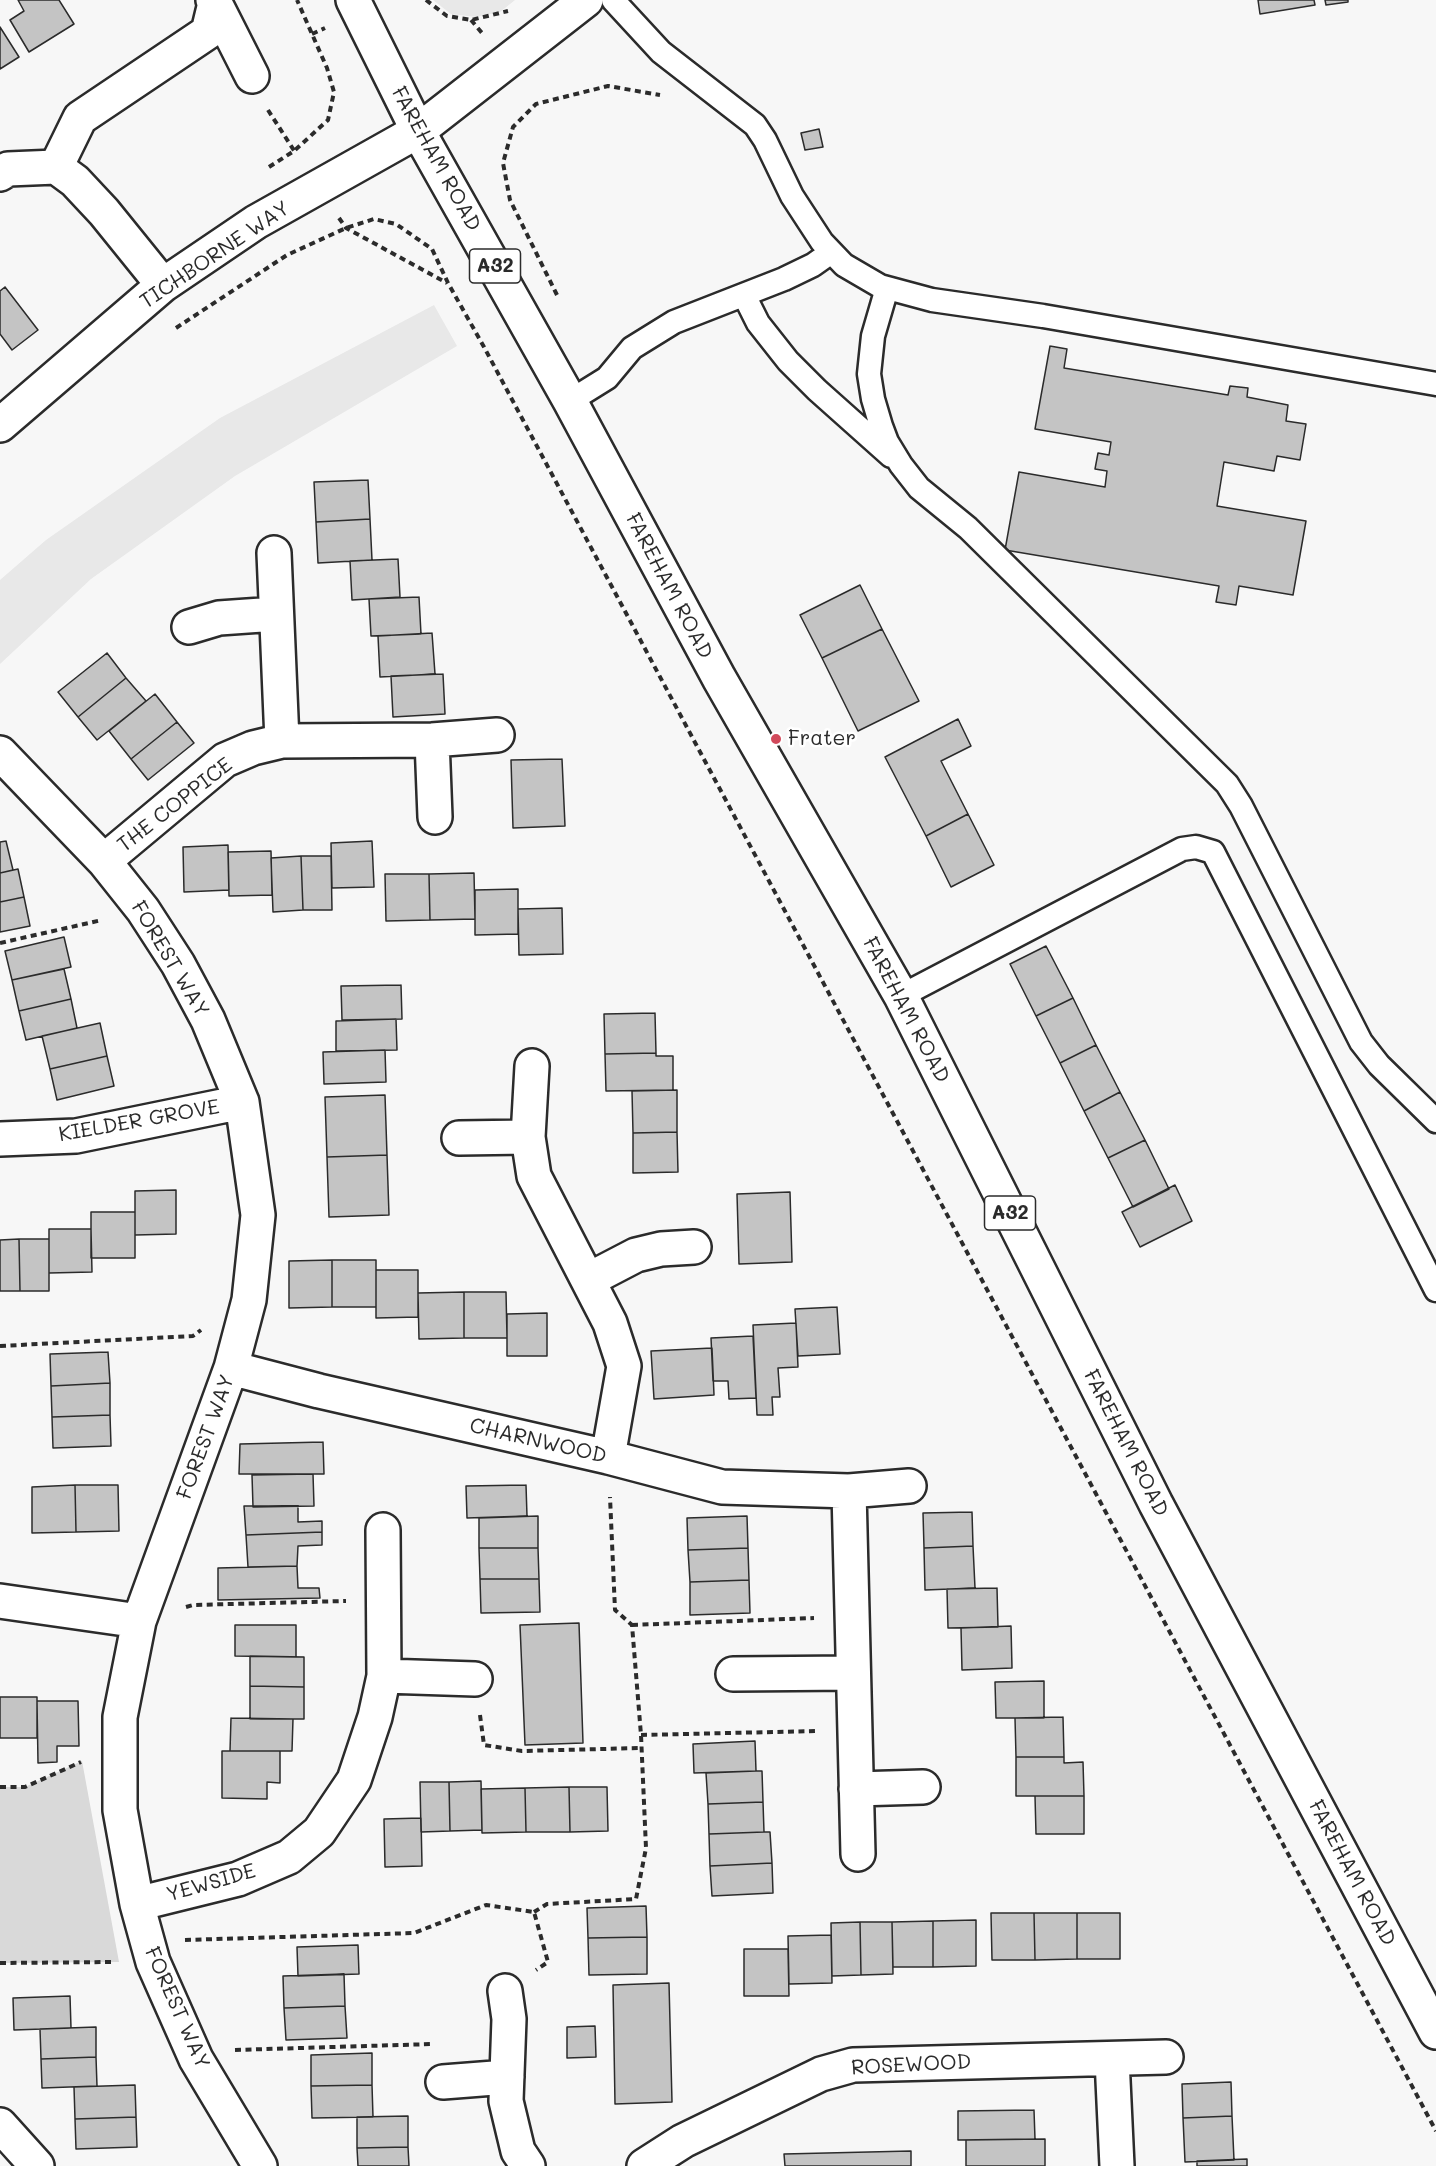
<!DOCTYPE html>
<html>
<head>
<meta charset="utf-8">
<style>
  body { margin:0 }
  canvas { display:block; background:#f7f7f7 }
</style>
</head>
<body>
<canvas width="1436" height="2166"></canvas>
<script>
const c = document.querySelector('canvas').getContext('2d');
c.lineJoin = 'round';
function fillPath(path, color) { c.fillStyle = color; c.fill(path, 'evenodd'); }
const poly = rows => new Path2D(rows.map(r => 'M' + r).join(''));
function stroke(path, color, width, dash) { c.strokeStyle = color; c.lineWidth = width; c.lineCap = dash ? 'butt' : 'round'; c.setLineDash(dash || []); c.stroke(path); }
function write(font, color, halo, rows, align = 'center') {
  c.font = font + ' Mali,sans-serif'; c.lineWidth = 5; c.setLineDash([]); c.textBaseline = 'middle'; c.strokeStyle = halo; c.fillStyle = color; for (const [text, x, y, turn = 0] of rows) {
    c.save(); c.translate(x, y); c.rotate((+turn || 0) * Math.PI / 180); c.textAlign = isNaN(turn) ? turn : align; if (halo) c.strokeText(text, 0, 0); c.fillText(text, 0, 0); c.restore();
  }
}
const built = poly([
  [433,0,515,0,500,12,476,17,451,14],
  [434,305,457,346,235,476,91,579,0,664,0,580,46,540,220,418]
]);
const green = poly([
  [82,1761,119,1962,0,1963,0,1787,25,1787]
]);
const building = poly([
  [18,0,59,0,74,24,29,52,10,20,24,11,18,0],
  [1258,0,1314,0,1315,5,1260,14,1258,0],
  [1325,0,1348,0,1348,2,1326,5,1325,0],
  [0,27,19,57,0,69,0,27],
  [819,129,823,147,805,150,801,133,819,129],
  [5,287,38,330,12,350,0,334,0,291,5,287],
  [1050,346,1067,349,1064,368,1228,395,1230,386,1248,388,1247,397,1288,405,1286,421,1306,424,1300,460,1277,456,1274,471,1224,462,1217,506,1306,521,1293,595,1239,586,1236,605,1216,602,1219,586,1005,550,1019,472,1105,487,1107,471,1095,469,1098,453,1109,455,1111,442,1035,429,1050,346],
  [368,480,370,519,316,522,314,482,368,480],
  [370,519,372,560,318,563,316,522,370,519],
  [398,559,400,597,352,600,350,561,398,559],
  [860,585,882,629,822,658,800,615,860,585],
  [419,597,421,634,371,636,369,599,419,597],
  [882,629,919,701,858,731,822,658,882,629],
  [432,633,435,674,380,677,378,636,432,633],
  [107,653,126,678,78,717,58,692,107,653],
  [443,674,445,714,393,717,391,676,443,674],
  [126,678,146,701,97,740,78,717,126,678],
  [155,694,177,722,131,759,109,731,155,694],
  [958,719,971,746,941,761,968,814,926,836,885,757,958,719],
  [177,722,194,743,148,780,131,759,177,722],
  [562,759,565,826,513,828,511,760,562,759],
  [968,814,994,865,951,887,926,836,968,814],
  [6,841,13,870,0,873,0,842,6,841],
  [372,841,374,887,332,888,331,843,372,841],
  [228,845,229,890,184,892,183,847,228,845],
  [271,851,272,895,229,896,228,852,271,851],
  [301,856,331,856,332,910,303,910,301,856],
  [301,856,303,910,273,912,271,858,301,856],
  [18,869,24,897,0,902,0,873,18,869],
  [474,873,475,919,430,920,429,874,474,873],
  [385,874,429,874,430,920,386,921,385,874],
  [518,889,518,934,475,935,475,890,518,889],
  [24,897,30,926,0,932,0,902,24,897],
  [562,908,563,954,519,955,518,909,562,908],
  [64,937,71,967,12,980,5,951,64,937],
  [1046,946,1073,998,1036,1016,1010,964,1046,946],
  [64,969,71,999,19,1011,12,980,64,969],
  [401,985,402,1019,342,1020,341,986,401,985],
  [1073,998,1096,1045,1060,1063,1036,1016,1073,998],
  [71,999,77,1028,26,1040,19,1011,71,999],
  [655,1013,656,1053,605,1054,604,1014,655,1013],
  [396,1019,397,1050,336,1051,336,1021,396,1019],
  [100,1023,107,1056,50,1069,42,1036,100,1023],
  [1096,1045,1120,1092,1084,1111,1060,1063,1096,1045],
  [385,1050,386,1082,324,1084,323,1052,385,1050],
  [656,1053,656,1056,673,1056,673,1090,606,1091,605,1054,656,1053],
  [107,1056,114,1086,57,1100,50,1069,107,1056],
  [677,1090,677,1132,633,1133,632,1091,677,1090],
  [1120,1092,1145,1140,1108,1158,1084,1111,1120,1092],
  [385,1095,387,1155,327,1157,325,1097,385,1095],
  [677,1132,678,1172,633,1173,633,1133,677,1132],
  [1145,1140,1169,1189,1133,1207,1108,1158,1145,1140],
  [387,1155,389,1215,329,1217,327,1157,387,1155],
  [1175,1185,1192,1221,1140,1247,1122,1212,1175,1185],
  [176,1190,176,1234,135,1235,135,1191,176,1190],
  [790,1192,792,1262,739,1264,737,1194,790,1192],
  [91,1212,135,1212,135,1258,91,1258,91,1212],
  [49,1229,91,1229,92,1272,49,1273,49,1229],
  [19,1239,49,1239,49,1291,20,1291,19,1239],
  [19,1239,20,1291,0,1291,0,1240,19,1239],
  [332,1260,376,1260,376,1307,332,1307,332,1260],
  [332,1260,332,1307,289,1308,289,1261,332,1260],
  [376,1270,418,1270,418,1317,376,1318,376,1270],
  [464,1292,464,1338,419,1339,418,1293,464,1292],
  [464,1292,506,1292,507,1338,464,1338,464,1292],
  [837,1307,840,1354,798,1356,795,1309,837,1307],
  [547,1313,547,1356,507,1356,507,1314,547,1313],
  [796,1323,798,1367,778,1368,780,1397,772,1397,773,1415,757,1415,753,1325,796,1323],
  [753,1336,756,1398,729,1399,728,1381,713,1381,711,1338,753,1336],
  [712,1348,714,1395,654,1399,651,1351,712,1348],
  [108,1352,110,1383,51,1386,50,1354,108,1352],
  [110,1383,110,1415,52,1417,51,1386,110,1383],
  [110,1415,111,1446,53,1448,52,1417,110,1415],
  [323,1442,324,1474,239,1474,240,1444,323,1442],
  [313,1474,314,1506,253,1507,252,1475,313,1474],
  [75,1485,118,1485,119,1531,76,1532,75,1485],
  [75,1485,76,1532,32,1533,32,1487,75,1485],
  [526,1485,527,1516,467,1518,466,1486,526,1485],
  [244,1506,298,1506,298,1522,322,1521,322,1532,246,1535,244,1506],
  [972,1512,973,1546,924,1548,923,1513,972,1512],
  [538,1516,538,1548,479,1548,479,1518,538,1516],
  [747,1516,748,1548,688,1550,687,1518,747,1516],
  [322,1532,322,1545,298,1546,297,1566,248,1567,246,1535,322,1532],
  [973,1546,975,1588,925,1590,924,1548,973,1546],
  [479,1548,538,1548,539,1579,480,1579,479,1548],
  [748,1548,749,1580,690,1582,688,1550,748,1548],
  [297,1566,298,1588,319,1588,320,1598,218,1600,218,1568,297,1566],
  [480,1579,539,1579,540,1612,481,1613,480,1579],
  [749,1580,750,1613,690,1615,690,1582,749,1580],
  [997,1588,998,1627,948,1628,947,1589,997,1588],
  [579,1623,583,1743,525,1745,520,1625,579,1623],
  [235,1625,296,1625,296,1657,235,1656,235,1625],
  [1011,1626,1012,1668,962,1670,961,1628,1011,1626],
  [250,1656,304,1657,304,1687,250,1686,250,1656],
  [1044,1681,1044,1718,996,1718,995,1682,1044,1681],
  [250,1686,304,1687,304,1719,250,1719,250,1686],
  [0,1697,37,1697,37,1738,0,1738,0,1697],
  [37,1701,78,1701,79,1746,57,1746,57,1762,38,1763,37,1701],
  [1063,1717,1064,1757,1016,1757,1015,1718,1063,1717],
  [231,1718,293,1719,292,1751,230,1751,231,1718],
  [755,1741,756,1771,694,1773,693,1744,755,1741],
  [222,1751,280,1751,280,1783,267,1782,267,1799,222,1798,222,1751],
  [1016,1757,1064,1757,1064,1763,1083,1762,1084,1796,1016,1796,1016,1757],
  [756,1771,762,1771,763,1802,708,1804,706,1773,756,1771],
  [481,1781,482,1830,450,1831,449,1782,481,1781],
  [420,1782,449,1782,450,1831,421,1832,420,1782],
  [569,1787,607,1787,608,1831,570,1832,569,1787],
  [569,1787,570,1832,526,1832,525,1788,569,1787],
  [525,1788,526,1832,482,1833,481,1789,525,1788],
  [1035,1796,1084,1796,1084,1834,1036,1834,1035,1796],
  [763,1802,764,1832,709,1834,708,1804,763,1802],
  [421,1818,422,1866,385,1867,384,1819,421,1818],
  [764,1832,770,1832,772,1863,710,1866,709,1834,764,1832],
  [772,1863,773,1893,712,1896,710,1866,772,1863],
  [646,1906,647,1937,588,1938,587,1908,646,1906],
  [991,1913,1034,1913,1035,1960,992,1960,991,1913],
  [1034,1913,1077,1913,1077,1959,1035,1960,1034,1913],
  [1077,1913,1120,1913,1120,1959,1077,1959,1077,1913],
  [976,1920,976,1966,933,1967,933,1921,976,1920],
  [933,1921,933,1967,893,1967,892,1922,933,1921],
  [860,1922,861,1975,832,1976,831,1923,860,1922],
  [860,1922,892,1922,893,1974,861,1975,860,1922],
  [831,1935,832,1983,789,1984,788,1936,831,1935],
  [647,1937,647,1974,589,1975,588,1938,647,1937],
  [358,1945,359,1974,298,1976,297,1947,358,1945],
  [744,1949,788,1949,789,1996,744,1996,744,1949],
  [344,1974,345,2006,284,2008,283,1976,344,1974],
  [669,1983,672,2102,615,2104,613,1985,669,1983],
  [70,1996,71,2028,14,2030,13,1998,70,1996],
  [345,2006,347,2038,286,2040,284,2008,345,2006],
  [595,2026,596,2057,567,2058,567,2027,595,2026],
  [96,2027,96,2057,41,2059,40,2029,96,2027],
  [372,2053,372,2085,311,2086,311,2055,372,2053],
  [96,2057,97,2086,42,2088,41,2059,96,2057],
  [1231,2082,1232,2116,1183,2118,1182,2084,1231,2082],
  [135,2085,136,2117,75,2119,74,2087,135,2085],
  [372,2085,373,2117,312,2118,311,2086,372,2085],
  [1034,2110,1035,2139,958,2140,958,2111,1034,2110],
  [408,2116,408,2147,357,2148,357,2117,408,2116],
  [1232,2116,1234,2160,1185,2162,1183,2118,1232,2116],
  [136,2117,137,2147,76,2149,75,2119,136,2117],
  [1045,2139,1045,2166,966,2166,966,2140,1045,2139],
  [408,2147,409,2166,358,2166,357,2148,408,2147],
  [911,2151,911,2166,785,2166,784,2154,911,2151],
  [1247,2159,1247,2166,1197,2166,1197,2161,1247,2159]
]);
const path = poly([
  [426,0,447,16,471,20,508,11],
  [471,20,482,33],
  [312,34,325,28],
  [268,110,295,152],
  [269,167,294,151,328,120,334,92,327,68,297,0],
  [339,218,346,228,447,283],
  [557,295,510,200,503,163,513,127,536,104,608,86,660,95],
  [176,328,287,255,346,228,374,219,396,224,432,249,448,283,484,347,1436,2131],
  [0,943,102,920],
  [0,1346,193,1336,201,1330],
  [186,1607,193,1605,346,1601],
  [632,1625,814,1618],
  [480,1715,484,1745,522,1751,641,1748],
  [641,1735,817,1731],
  [0,1787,25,1787,81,1762],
  [534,1912,547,1904,636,1899,646,1848,641,1735,632,1625,615,1610,610,1497],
  [185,1940,414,1933,486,1905,534,1912,548,1962,536,1970],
  [0,1963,113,1962],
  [235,2050,432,2044]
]);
const service = poly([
  [613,0,661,52,755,125,765,140,792,196,822,242,844,265,880,286,932,300,1043,316,1436,384],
  [887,288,873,336,869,374,873,399,881,426,887,442,901,465,919,488,968,528,1227,784,1241,806,1361,1042,1379,1065,1436,1121],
  [744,295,758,323,788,361,817,390,891,456],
  [570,401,607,378,632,348,674,322,784,279,813,265,830,253],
  [901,996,1182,849,1196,847,1213,852,1436,1290]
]);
const minor = poly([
  [215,3,252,76],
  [418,131,586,0],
  [56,167,80,118,208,32,215,3,213,0],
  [274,553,282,741],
  [189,627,219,618,276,614],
  [432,740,435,817],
  [0,753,104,861,143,910,178,964,208,1020,242,1102,258,1215,249,1300,231,1368,139,1621,120,1717,120,1810,137,1904,153,1962,196,2059,260,2166],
  [104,861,225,760,253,748,282,741,432,740,497,735],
  [532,1066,528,1137,534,1176,610,1323,624,1366,608,1457],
  [459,1138,528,1137],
  [0,1139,76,1136,242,1102],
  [588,1280,636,1255,661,1249,694,1247],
  [231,1368,319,1391,608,1457,722,1487,849,1491,909,1486],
  [849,1491,858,1854],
  [0,1601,139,1621],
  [733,1674,853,1673],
  [384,1676,475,1679],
  [856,1789,923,1787],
  [137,1904,238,1879,289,1857,319,1832,354,1780,375,1717,384,1676,383,1530],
  [505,1991,509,2019,506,2101,518,2151,528,2166],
  [1112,2059,1117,2166],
  [443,2082,507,2077],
  [0,2125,37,2166],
  [644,2166,683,2141,821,2074,853,2065,1166,2057]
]);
const tertiary = poly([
  [0,174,8,169,56,167,75,181,104,212,163,285],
  [0,425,163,285,256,222,418,131]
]);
const primary = poly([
  [353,0,418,131,570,401,719,678,901,996,1156,1504,1436,2032]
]);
const markers = [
  [776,739,6,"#d1495b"]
];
const shields = [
  [495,266,51],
  [1010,1213,51]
];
const shieldNames = [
  ["A32",495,266],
  ["A32",1010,1213]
];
const streetNames = [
  ["FAREHAM ROAD",436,159,61],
  ["TICHBORNE WAY",215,255,-34],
  ["FAREHAM ROAD",669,586,62],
  ["THE COPPICE",175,805,-38],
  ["FOREST WAY",170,959,59],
  ["FAREHAM ROAD",906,1010,62],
  ["KIELDER GROVE",139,1121,-10],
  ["FOREST WAY",206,1437,-70],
  ["CHARNWOOD",538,1441,13],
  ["FAREHAM ROAD",1126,1443,63],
  ["FAREHAM ROAD",1352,1873,62],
  ["YEWSIDE",211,1883,-16],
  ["FOREST WAY",177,2008,66],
  ["ROSEWOOD",911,2065,-3]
];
const poiNames = [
  ["Frater",788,739]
];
fillPath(built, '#e8e8e8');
fillPath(green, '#d9d9d9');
fillPath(building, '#c4c4c4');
stroke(building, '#2b2b2b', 1.5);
stroke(service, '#2b2b2b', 27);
stroke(minor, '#2b2b2b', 38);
stroke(tertiary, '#2b2b2b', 38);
stroke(primary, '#2b2b2b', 38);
stroke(path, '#2b2b2b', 4, [6, 4.5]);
stroke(service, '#fff', 22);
stroke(minor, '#fff', 33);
stroke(tertiary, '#fff', 33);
stroke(primary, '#fff', 33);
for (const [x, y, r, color] of markers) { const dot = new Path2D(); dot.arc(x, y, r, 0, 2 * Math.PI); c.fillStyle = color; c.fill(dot); stroke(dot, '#fff', 2); }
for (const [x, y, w] of shields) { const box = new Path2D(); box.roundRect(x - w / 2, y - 17, w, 34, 4.5); c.fillStyle = '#fff'; c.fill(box); stroke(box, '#2b2b2b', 1.5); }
write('bold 20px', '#2b2b2b', null, shieldNames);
write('21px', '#2b2b2b', '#fff', streetNames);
write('21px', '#2b2b2b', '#fff', poiNames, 'left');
</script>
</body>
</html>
